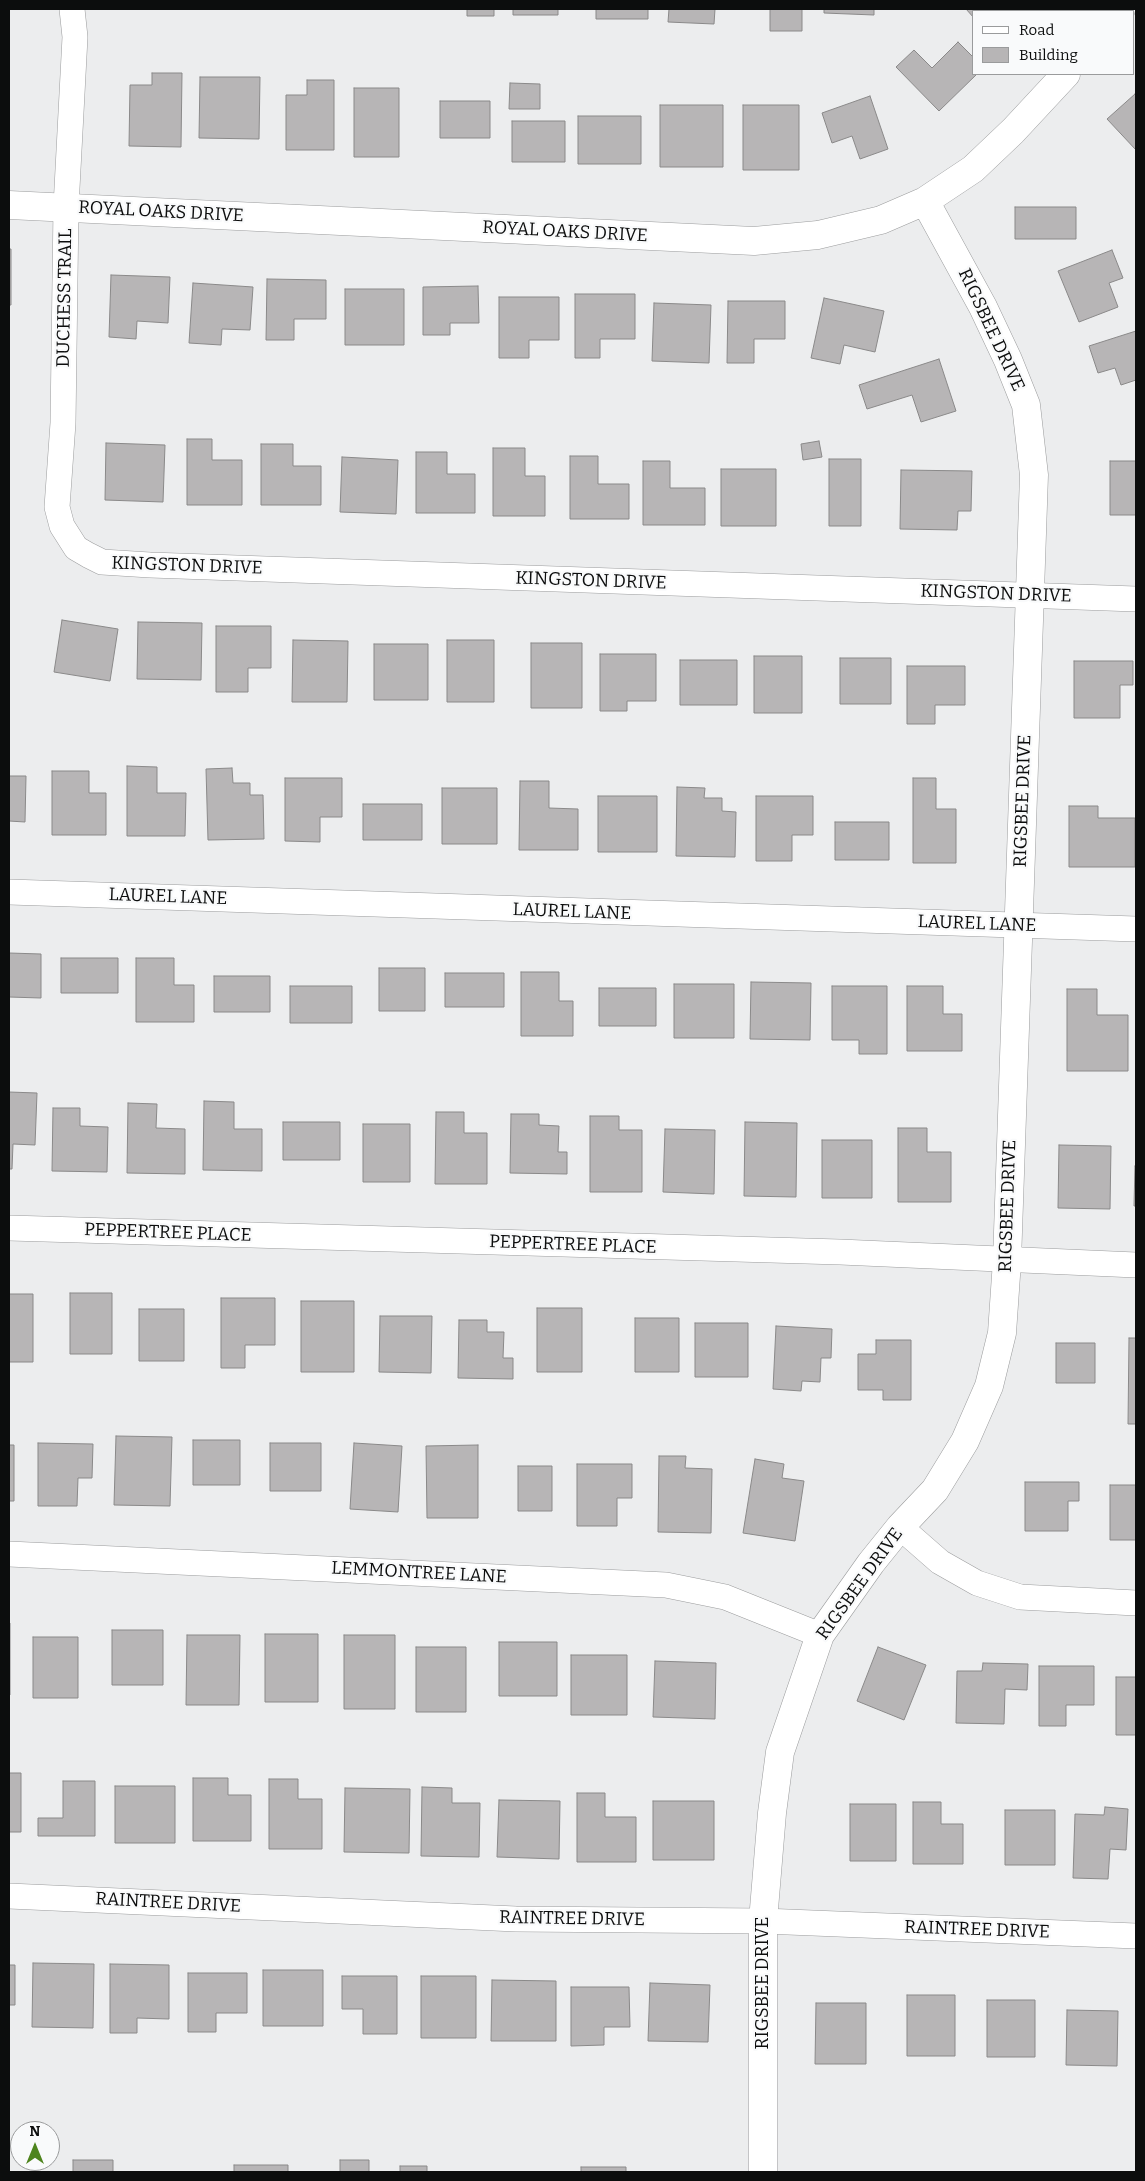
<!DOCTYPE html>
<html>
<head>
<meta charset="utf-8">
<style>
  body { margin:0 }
  #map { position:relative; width:1145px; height:2181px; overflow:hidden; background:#ecedee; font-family:Bitter,serif }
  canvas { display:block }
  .frame { position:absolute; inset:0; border:10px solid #0c0d0d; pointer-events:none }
  .legend { position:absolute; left:972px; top:10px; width:162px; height:65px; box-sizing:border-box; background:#f9fafb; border:1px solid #9a9b9c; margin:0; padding:6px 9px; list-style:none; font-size:15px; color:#0c0d0d }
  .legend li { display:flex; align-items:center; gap:10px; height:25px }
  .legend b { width:25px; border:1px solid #9a9b9c }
  .north { position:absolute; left:10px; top:2121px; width:50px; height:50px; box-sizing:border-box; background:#f9fafb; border:1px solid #9a9b9c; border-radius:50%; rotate:0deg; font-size:14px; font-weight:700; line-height:20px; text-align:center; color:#0c0d0d }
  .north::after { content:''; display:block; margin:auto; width:18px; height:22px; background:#4e841d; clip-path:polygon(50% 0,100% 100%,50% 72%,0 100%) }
</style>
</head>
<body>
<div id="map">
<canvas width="1145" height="2181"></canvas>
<div class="frame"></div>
<ul class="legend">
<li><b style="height:6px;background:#fff"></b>Road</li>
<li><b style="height:14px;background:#b7b5b6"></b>Building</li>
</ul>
<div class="north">N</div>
</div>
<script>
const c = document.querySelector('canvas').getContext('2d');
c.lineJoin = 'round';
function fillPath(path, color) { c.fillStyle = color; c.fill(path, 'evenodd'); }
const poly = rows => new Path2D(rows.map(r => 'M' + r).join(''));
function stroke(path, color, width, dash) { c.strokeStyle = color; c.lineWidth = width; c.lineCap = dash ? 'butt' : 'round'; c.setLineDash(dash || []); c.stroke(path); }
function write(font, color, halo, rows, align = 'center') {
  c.font = font + ' Bitter,serif'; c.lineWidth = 4.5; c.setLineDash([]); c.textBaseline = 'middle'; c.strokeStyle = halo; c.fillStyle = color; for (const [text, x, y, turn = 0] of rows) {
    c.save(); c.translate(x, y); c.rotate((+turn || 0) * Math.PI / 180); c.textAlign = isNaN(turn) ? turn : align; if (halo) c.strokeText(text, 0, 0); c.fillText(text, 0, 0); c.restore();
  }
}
const building = poly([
  [467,9,494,9,494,16,467,16,467,9],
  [513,9,558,9,558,15,513,15,513,9],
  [596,9,648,9,648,19,596,19,596,9],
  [669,9,715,9,714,24,668,22,669,9],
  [751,9,802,9,802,31,770,31,770,9,751,9],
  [824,9,874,9,874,15,824,13,824,9],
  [966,9,1015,9,1017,11,974,11,974,18,966,9],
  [958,42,974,58,974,74,977,74,939,111,896,67,914,50,932,68,958,42],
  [152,73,182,73,181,147,129,146,130,85,152,85,152,73],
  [200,77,260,77,259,139,199,138,200,77],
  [307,80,334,80,334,150,286,150,286,95,307,95,307,80],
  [510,83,540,84,540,109,509,109,510,83],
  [354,88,399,88,399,157,354,157,354,88],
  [1135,94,1136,95,1136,150,1107,119,1135,94],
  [870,96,888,149,860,159,852,136,832,143,822,113,870,96],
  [440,101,490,101,490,138,440,138,440,101],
  [660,105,723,105,723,167,660,167,660,105],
  [743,105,799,105,799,170,743,170,743,105],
  [578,116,641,116,641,164,578,164,578,116],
  [512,121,565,121,565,162,512,162,512,121],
  [1015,207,1076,207,1076,239,1015,239,1015,207],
  [9,249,11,249,11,305,9,305,9,249],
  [1112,250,1123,278,1109,283,1118,307,1079,322,1058,271,1112,250],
  [111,275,170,277,168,323,137,321,136,339,109,337,111,275],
  [267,279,326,280,326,319,294,319,294,340,266,340,267,279],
  [193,283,253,287,250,330,222,329,221,345,189,343,193,283],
  [478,286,479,323,450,323,450,335,423,335,423,287,478,286],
  [345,289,404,289,404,345,345,345,345,289],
  [575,294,635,294,635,339,600,339,600,358,575,358,575,294],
  [499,297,559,297,559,340,529,340,529,358,499,358,499,297],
  [824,298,884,311,875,352,844,345,840,364,811,358,824,298],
  [728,301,785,301,785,339,754,339,754,363,727,363,728,301],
  [654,303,711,305,709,363,652,361,654,303],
  [1136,331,1136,380,1121,385,1115,368,1098,373,1089,346,1136,331],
  [939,359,956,411,921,422,912,395,867,409,859,385,939,359],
  [187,439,212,439,212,460,242,460,242,505,187,505,187,439],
  [819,441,822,457,803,460,801,444,819,441],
  [106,443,165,445,163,502,105,500,106,443],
  [261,444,293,444,293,466,321,466,321,505,261,505,261,444],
  [493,448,525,448,525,476,545,476,545,516,493,516,493,448],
  [416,452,447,452,447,474,475,474,475,513,416,513,416,452],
  [570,456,598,456,598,484,629,484,629,519,570,519,570,456],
  [342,457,398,460,396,514,340,512,342,457],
  [829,459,861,459,861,526,829,526,829,459],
  [643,461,670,461,670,488,705,488,705,525,643,525,643,461],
  [1110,461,1136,461,1136,515,1110,515,1110,461],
  [721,469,776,469,776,526,721,526,721,469],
  [901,470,972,471,971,511,958,511,957,530,900,529,901,470],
  [62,620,118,629,110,681,54,672,62,620],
  [138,622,202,623,201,680,137,679,138,622],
  [216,626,271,626,271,668,248,668,248,692,216,692,216,626],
  [293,640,348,641,347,702,292,702,293,640],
  [447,640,494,640,494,702,447,702,447,640],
  [531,643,582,643,582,708,531,708,531,643],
  [374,644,428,644,428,700,374,700,374,644],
  [600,654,656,654,656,701,627,701,627,711,600,711,600,654],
  [754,656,802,656,802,713,754,713,754,656],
  [840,658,891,658,891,704,840,704,840,658],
  [680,660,737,660,737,705,680,705,680,660],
  [1074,661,1133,661,1133,685,1120,685,1120,718,1074,718,1074,661],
  [907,666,965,666,965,705,935,705,935,724,907,724,907,666],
  [127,766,157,767,157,793,186,793,185,836,127,836,127,766],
  [232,768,233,783,250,783,250,795,263,795,264,839,208,840,206,769,232,768],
  [52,771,89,771,89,793,106,793,106,835,52,835,52,771],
  [9,776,26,776,25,822,9,821,9,776],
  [285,778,342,778,342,817,320,817,320,842,285,841,285,778],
  [913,778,936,778,936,809,956,809,956,863,913,863,913,778],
  [520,781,549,781,549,808,578,809,578,850,519,850,520,781],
  [677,787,705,788,704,798,722,798,722,811,736,812,735,857,676,856,677,787],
  [442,788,497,788,497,844,442,844,442,788],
  [598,796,657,796,657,852,598,852,598,796],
  [756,796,813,796,813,835,792,835,792,861,756,861,756,796],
  [363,804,422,804,422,840,363,840,363,804],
  [1069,806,1098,806,1098,818,1135,818,1135,867,1069,867,1069,806],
  [835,822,889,822,889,860,835,860,835,822],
  [9,953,41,954,41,998,9,997,9,953],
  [61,958,118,958,118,993,61,993,61,958],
  [136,958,174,958,174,985,194,985,194,1022,136,1022,136,958],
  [379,968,425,968,425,1011,379,1011,379,968],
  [521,972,559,972,559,1001,573,1001,573,1036,521,1036,521,972],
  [445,973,504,973,504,1007,445,1007,445,973],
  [214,976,270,976,270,1012,214,1012,214,976],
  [751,982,811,983,810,1040,750,1039,751,982],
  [674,984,734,984,734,1038,674,1038,674,984],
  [290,986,352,986,352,1023,290,1023,290,986],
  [832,986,887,986,887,1054,859,1054,859,1040,832,1040,832,986],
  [907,986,943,986,943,1014,962,1014,962,1051,907,1051,907,986],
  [599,988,656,988,656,1026,599,1026,599,988],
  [1067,989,1097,989,1097,1015,1128,1015,1128,1071,1067,1071,1067,989],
  [9,1092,37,1093,35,1145,13,1144,12,1169,9,1169,9,1092],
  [204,1101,234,1102,234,1129,262,1129,262,1171,203,1170,204,1101],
  [128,1103,157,1104,156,1128,185,1129,185,1174,127,1173,128,1103],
  [53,1108,80,1108,80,1126,108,1127,107,1172,52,1171,53,1108],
  [436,1112,464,1112,464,1133,487,1133,487,1184,435,1184,436,1112],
  [511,1114,539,1114,539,1125,559,1126,558,1152,567,1152,567,1174,510,1173,511,1114],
  [590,1116,619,1116,619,1130,642,1130,642,1192,590,1192,590,1116],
  [283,1122,340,1122,340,1160,283,1160,283,1122],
  [745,1122,797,1123,796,1197,744,1196,745,1122],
  [363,1124,410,1124,410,1182,363,1182,363,1124],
  [898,1128,927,1128,927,1152,951,1152,951,1202,898,1202,898,1128],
  [665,1129,715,1130,714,1194,663,1192,665,1129],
  [822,1140,872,1140,872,1198,822,1198,822,1140],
  [1059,1145,1111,1146,1110,1209,1058,1208,1059,1145],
  [1135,1166,1136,1166,1136,1206,1134,1206,1135,1166],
  [70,1293,112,1293,112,1354,70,1354,70,1293],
  [9,1294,33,1294,33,1362,9,1362,9,1294],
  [221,1298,275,1298,275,1345,245,1345,245,1368,221,1368,221,1298],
  [301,1301,354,1301,354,1372,301,1372,301,1301],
  [537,1308,582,1308,582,1372,537,1372,537,1308],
  [139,1309,184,1309,184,1361,139,1361,139,1309],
  [380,1316,432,1316,431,1373,379,1372,380,1316],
  [635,1318,679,1318,679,1372,635,1372,635,1318],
  [459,1320,487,1320,487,1332,504,1332,503,1358,513,1358,513,1379,458,1378,459,1320],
  [695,1323,748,1323,748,1377,695,1377,695,1323],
  [776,1326,832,1329,831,1358,821,1358,820,1382,802,1381,801,1391,773,1389,776,1326],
  [1129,1338,1136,1338,1136,1424,1128,1424,1129,1338],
  [876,1340,911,1340,911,1400,883,1400,883,1390,858,1390,858,1354,876,1354,876,1340],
  [1056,1343,1095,1343,1095,1383,1056,1383,1056,1343],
  [116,1436,172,1437,170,1506,114,1505,116,1436],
  [193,1440,240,1440,240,1485,193,1485,193,1440],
  [38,1443,93,1444,92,1478,78,1478,77,1506,38,1506,38,1443],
  [270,1443,321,1443,321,1491,270,1491,270,1443],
  [354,1443,402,1446,398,1512,350,1509,354,1443],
  [9,1445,14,1445,14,1501,9,1501,9,1445],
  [478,1445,478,1518,427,1518,426,1446,478,1445],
  [659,1456,686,1456,685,1468,712,1469,711,1533,658,1532,659,1456],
  [755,1459,784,1464,782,1478,804,1481,795,1541,743,1533,755,1459],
  [577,1464,632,1464,632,1498,617,1498,617,1526,577,1526,577,1464],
  [518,1466,552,1466,552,1511,518,1511,518,1466],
  [1025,1482,1079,1482,1079,1501,1068,1501,1068,1531,1025,1531,1025,1482],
  [1110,1485,1136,1485,1136,1540,1110,1540,1110,1485],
  [9,1623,10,1623,10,1695,9,1695,9,1623],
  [112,1630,163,1630,163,1685,112,1685,112,1630],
  [265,1634,318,1634,318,1702,265,1702,265,1634],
  [187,1635,240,1635,239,1705,186,1705,187,1635],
  [344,1635,395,1635,395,1709,344,1709,344,1635],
  [33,1637,78,1637,78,1698,33,1698,33,1637],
  [499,1642,557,1642,557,1696,499,1696,499,1642],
  [416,1647,466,1647,466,1712,416,1712,416,1647],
  [878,1647,926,1665,904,1720,857,1701,878,1647],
  [571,1655,627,1655,627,1715,571,1715,571,1655],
  [655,1661,716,1663,715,1719,653,1717,655,1661],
  [983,1663,1028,1664,1027,1690,1005,1689,1004,1724,956,1723,957,1671,982,1671,983,1663],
  [1039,1666,1094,1666,1094,1705,1066,1705,1066,1726,1039,1726,1039,1666],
  [1116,1677,1136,1677,1136,1735,1116,1735,1116,1677],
  [9,1773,21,1773,21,1832,9,1832,9,1773],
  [193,1778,228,1778,228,1795,251,1795,251,1841,193,1841,193,1778],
  [269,1779,298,1779,298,1799,322,1799,322,1849,269,1849,269,1779],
  [63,1781,95,1781,95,1836,38,1836,38,1818,63,1818,63,1781],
  [115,1786,175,1786,175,1843,115,1843,115,1786],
  [422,1787,452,1788,452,1803,480,1803,479,1857,421,1856,422,1787],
  [345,1788,410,1789,409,1853,344,1852,345,1788],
  [577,1793,605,1793,605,1817,636,1817,636,1862,577,1862,577,1793],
  [499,1800,560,1801,559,1859,497,1857,499,1800],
  [653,1801,714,1801,714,1860,653,1860,653,1801],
  [913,1802,941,1802,941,1824,963,1824,963,1864,913,1864,913,1802],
  [850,1804,896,1804,896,1861,850,1861,850,1804],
  [1105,1807,1128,1809,1126,1850,1110,1849,1108,1879,1073,1878,1075,1814,1104,1815,1105,1807],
  [1005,1810,1055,1810,1055,1865,1005,1865,1005,1810],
  [33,1963,94,1964,93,2028,32,2027,33,1963],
  [110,1964,169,1965,169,2019,137,2018,137,2033,110,2033,110,1964],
  [9,1965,15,1965,15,2005,9,2005,9,1965],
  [263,1970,323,1970,323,2026,263,2026,263,1970],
  [188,1973,247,1973,247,2013,216,2013,216,2032,188,2032,188,1973],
  [342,1976,397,1976,397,2034,363,2034,363,2009,342,2009,342,1976],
  [421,1976,476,1976,476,2038,421,2038,421,1976],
  [492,1980,556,1981,556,2041,491,2041,492,1980],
  [650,1983,710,1985,708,2042,648,2041,650,1983],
  [571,1987,629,1987,630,2027,604,2027,604,2045,571,2046,571,1987],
  [907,1995,955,1995,955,2056,907,2056,907,1995],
  [987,2000,1035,2000,1035,2057,987,2057,987,2000],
  [816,2003,866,2003,866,2064,815,2064,816,2003],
  [1067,2010,1118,2011,1117,2066,1066,2065,1067,2010],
  [73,2160,113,2160,113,2172,73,2172,73,2160],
  [340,2160,369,2160,369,2172,340,2172,340,2160],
  [234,2165,288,2165,288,2172,234,2172,234,2165],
  [400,2166,427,2166,427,2172,400,2172,400,2166],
  [581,2167,626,2167,626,2172,581,2172,581,2167]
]);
const minor = poly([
  [72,9,75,37,66,207,63,423,57,507,62,526,76,548,88,555,102,562,150,565,1136,599],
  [9,892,1136,929],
  [9,1228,840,1252,1136,1265],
  [900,1527,940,1562,977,1583,1020,1597,1136,1603],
  [9,1554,666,1585,725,1597,820,1635],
  [9,1896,516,1919,763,1921,1136,1936]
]);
const tertiary = poly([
  [1119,11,1121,9],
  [9,205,754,241,818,235,881,220,925,201,973,169,1013,131,1066,74],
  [763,2172,763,1921,772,1813,780,1752,820,1635,871,1563,900,1527,935,1490,965,1441,989,1386,1002,1333,1007,1261,1034,475,1026,405,1008,360,983,307,925,201]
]);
const streetNames = [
  ["ROYAL OAKS DRIVE",161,212,3],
  ["ROYAL OAKS DRIVE",565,232,3],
  ["DUCHESS TRAIL",65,298,-89],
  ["RIGSBEE DRIVE",991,330,65],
  ["KINGSTON DRIVE",187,566,2],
  ["KINGSTON DRIVE",591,581,2],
  ["KINGSTON DRIVE",996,594,2],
  ["RIGSBEE DRIVE",1023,801,-88],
  ["LAUREL LANE",168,897,2],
  ["LAUREL LANE",572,912,2],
  ["LAUREL LANE",977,924,2],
  ["RIGSBEE DRIVE",1008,1206,-88],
  ["PEPPERTREE PLACE",168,1233,2],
  ["PEPPERTREE PLACE",573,1245,2],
  ["LEMMONTREE LANE",419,1573,3],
  ["RIGSBEE DRIVE",860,1584,-54],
  ["RAINTREE DRIVE",168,1903,3],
  ["RAINTREE DRIVE",572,1919,1],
  ["RAINTREE DRIVE",977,1930,2],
  ["RIGSBEE DRIVE",763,1983,-90]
];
fillPath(building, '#b7b5b6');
stroke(building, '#8a8989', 1);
stroke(minor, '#9b9c9d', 26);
stroke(tertiary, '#9b9c9d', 29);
stroke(minor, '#fff', 25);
stroke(tertiary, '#fff', 28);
write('18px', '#0c0d0d', '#f9fafb', streetNames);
</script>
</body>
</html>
